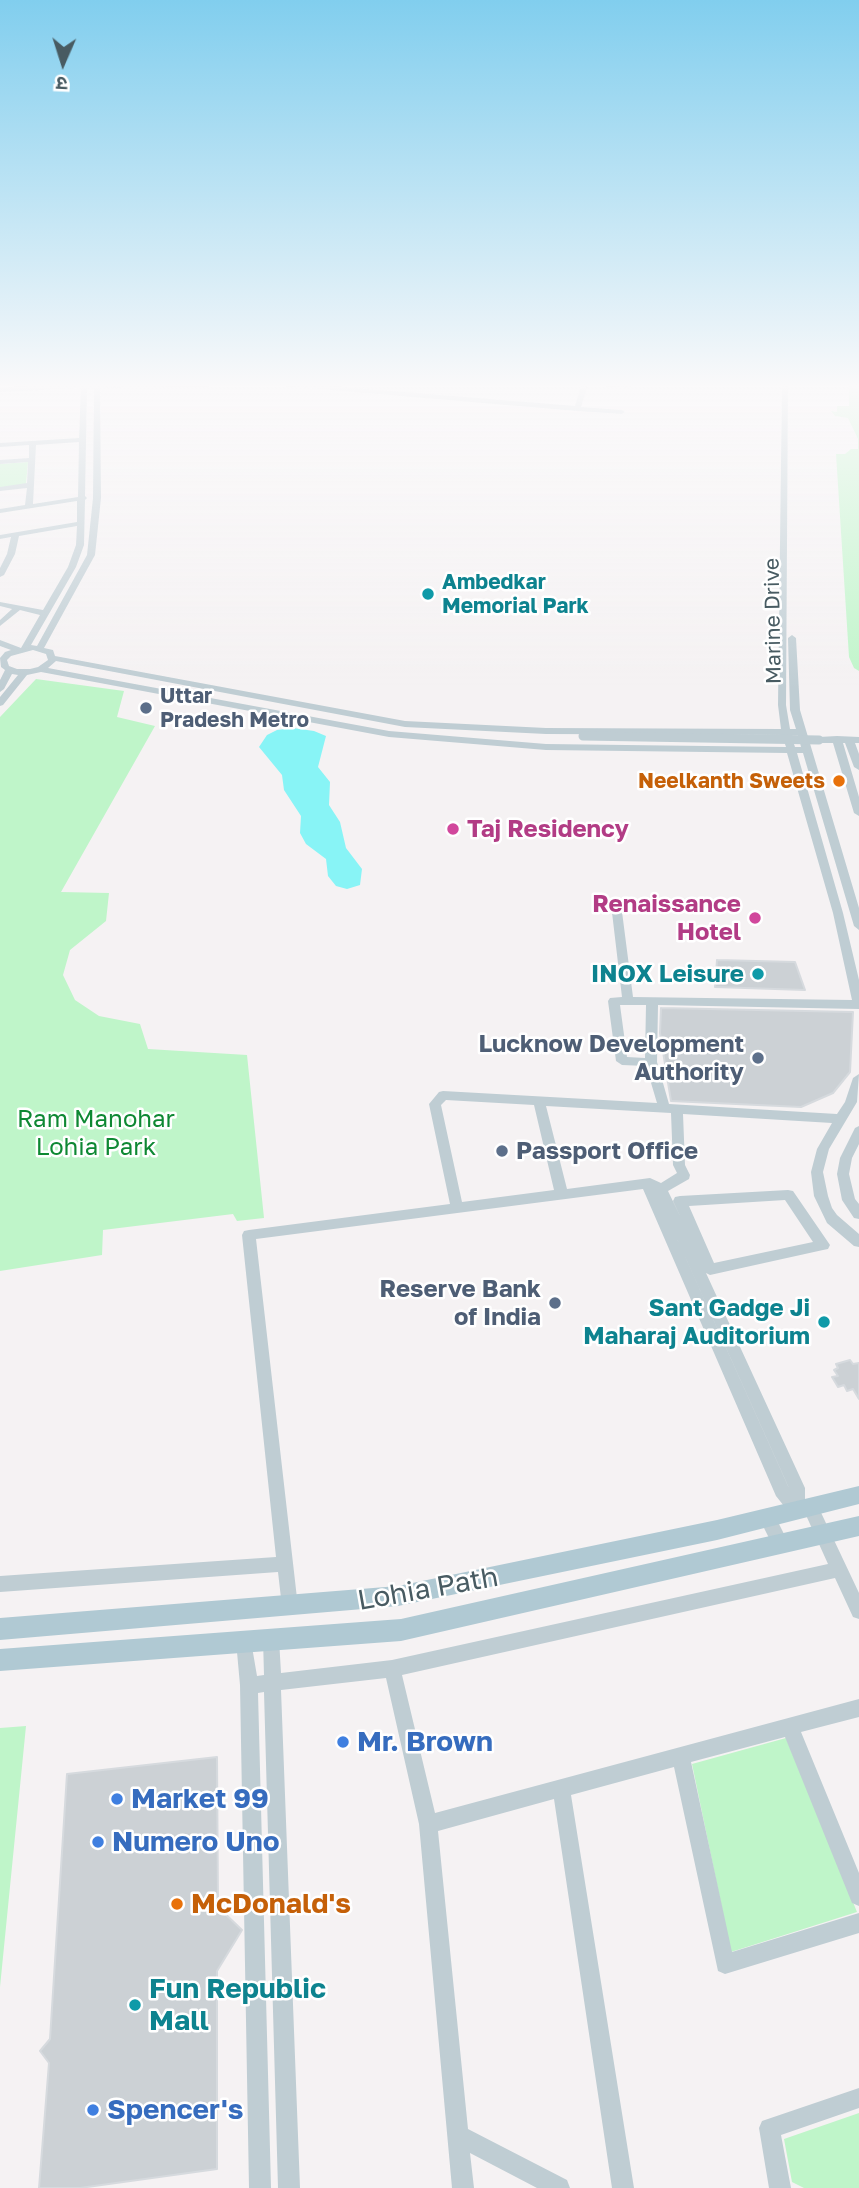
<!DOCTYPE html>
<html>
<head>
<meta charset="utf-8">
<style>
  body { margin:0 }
  #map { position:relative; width:859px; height:2188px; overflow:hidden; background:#f5f2f3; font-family:"Golos Text","Noto Sans Devanagari",sans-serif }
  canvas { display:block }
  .north { position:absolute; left:28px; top:28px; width:70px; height:70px; -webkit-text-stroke:5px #fff; paint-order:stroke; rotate:183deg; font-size:19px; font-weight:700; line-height:28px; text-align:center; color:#485b62 }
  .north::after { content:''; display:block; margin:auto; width:24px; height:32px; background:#485b62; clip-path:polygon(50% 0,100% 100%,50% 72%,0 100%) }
</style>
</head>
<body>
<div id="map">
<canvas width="859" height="2188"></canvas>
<div class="north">उ</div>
</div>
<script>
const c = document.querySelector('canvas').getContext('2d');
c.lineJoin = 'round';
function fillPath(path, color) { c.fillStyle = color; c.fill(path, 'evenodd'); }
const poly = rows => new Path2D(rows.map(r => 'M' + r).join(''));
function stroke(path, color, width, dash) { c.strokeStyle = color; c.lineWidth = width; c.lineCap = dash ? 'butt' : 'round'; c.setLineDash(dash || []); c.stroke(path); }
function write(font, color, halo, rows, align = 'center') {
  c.font = font + ' "Golos Text",sans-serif'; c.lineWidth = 5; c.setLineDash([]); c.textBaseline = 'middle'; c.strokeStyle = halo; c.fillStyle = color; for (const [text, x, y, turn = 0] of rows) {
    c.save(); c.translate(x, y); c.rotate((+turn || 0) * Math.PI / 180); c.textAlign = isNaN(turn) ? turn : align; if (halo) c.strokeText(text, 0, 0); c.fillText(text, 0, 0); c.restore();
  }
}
const green = poly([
  [849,383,859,383,859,671,854,668,849,657,836,454,845,454,851,449,858,449,858,439,848,418,835,416,831,411,837,412,837,406,849,406],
  [28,462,26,484,0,488,0,464],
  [36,679,124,691,117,717,155,726,61,892,109,893,106,921,70,950,63,975,75,1000,99,1016,140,1024,148,1049,247,1055,264,1218,237,1221,233,1214,103,1230,102,1255,0,1271,0,717],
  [26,1726,0,1987,0,1728],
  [786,1738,857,1912,731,1952,692,1764],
  [859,2113,859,2188,804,2188,792,2182,784,2139]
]);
const water = poly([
  [293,728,314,731,326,736,318,767,330,782,329,805,340,822,346,848,362,869,360,885,347,889,336,886,328,876,326,859,306,844,300,833,301,816,284,790,282,775,259,747,267,735,277,730]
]);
const building = poly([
  [717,960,795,962,805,990,715,987,717,960],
  [661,1008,853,1012,850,1072,833,1093,801,1107,671,1101,660,1033,661,1008],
  [850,1360,853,1364,859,1363,859,1399,853,1389,847,1391,844,1385,838,1387,832,1377,838,1376,834,1370,838,1368,836,1364,850,1360],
  [217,1757,218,1907,242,1930,217,1971,217,2169,80,2188,39,2188,49,2063,40,2051,50,2039,67,1774,217,1757]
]);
const minor = poly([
  [65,383,100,383,100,385,113,385,294,383,575,406,582,383,588,383,581,407,622,410,625,412,622,414,577,411,273,385,100,388,101,498,95,555,44,648,53,650,55,656,405,721,546,728,781,729,778,705,782,383,788,383,786,705,790,729,796,729,790,710,788,638,792,635,796,638,800,710,859,908,859,930,854,926,803,753,797,753,843,913,859,980,859,1009,658,1005,657,1062,669,1104,837,1114,845,1102,853,1078,859,1074,857,1102,829,1149,823,1172,828,1196,832,1208,837,1215,859,1234,859,1247,854,1246,827,1223,814,1196,811,1172,817,1149,832,1123,683,1114,685,1165,690,1175,689,1179,668,1191,681,1218,673,1201,675,1197,680,1196,788,1190,793,1191,830,1245,828,1249,823,1250,710,1275,706,1273,805,1488,805,1501,810,1500,816,1502,859,1593,859,1619,853,1617,835,1578,402,1675,435,1813,859,1699,859,1717,801,1732,859,1873,859,1906,852,1903,785,1737,691,1762,732,1952,859,1913,859,1933,725,1974,718,1971,674,1767,571,1795,634,2188,612,2188,554,1799,438,1831,468,2129,567,2180,570,2188,537,2188,470,2153,474,2188,452,2188,419,1824,386,1678,281,1690,300,2188,278,2188,264,1692,258,1693,271,2188,249,2188,240,1685,236,1641,238,1635,244,1633,250,1635,257,1676,264,1675,263,1639,265,1633,271,1631,277,1633,279,1639,281,1673,392,1660,828,1564,805,1513,804,1516,798,1518,792,1516,776,1496,643,1189,256,1239,298,1607,296,1613,290,1615,284,1613,282,1607,278,1572,0,1592,0,1576,276,1557,242,1235,244,1231,249,1230,450,1204,429,1104,439,1092,443,1091,657,1103,646,1066,622,1065,616,1061,608,1001,610,998,622,997,611,904,612,902,616,901,621,904,633,997,852,1000,833,913,787,753,546,750,389,737,41,672,27,675,3,705,0,706,0,697,18,675,12,674,4,689,0,692,0,680,5,670,1,667,0,658,5,652,11,650,0,646,0,640,21,648,40,615,20,610,0,626,0,620,12,609,0,606,0,602,43,610,68,567,76,545,77,526,19,536,15,554,4,575,0,577,0,568,7,554,11,537,0,539,0,535,77,522,77,501,0,513,0,509,25,505,27,488,0,491,0,487,27,483,28,462,0,464,0,460,29,458,29,445,0,447,0,443,79,438,81,388,0,392,0,388,65,383],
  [87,388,94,388,93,498,87,555,37,646,31,645,76,567,84,545,85,500,87,498,85,496,87,388],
  [79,442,78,497,33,504,36,445,79,442],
  [33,650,46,654,48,660,38,667,30,669,17,669,9,666,7,660,11,656,33,650],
  [56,661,405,727,546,734,782,735,786,747,546,744,389,731,48,668,56,661],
  [791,735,798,735,801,747,795,747,791,735],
  [620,1005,646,1005,645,1058,627,1057,620,1005],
  [446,1100,534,1105,554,1190,462,1202,441,1105,446,1100],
  [546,1106,671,1113,673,1165,677,1173,661,1183,650,1178,567,1189,546,1106],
  [656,1192,789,1488,788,1486,656,1192],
  [785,1200,813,1242,714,1263,689,1206,785,1200],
  [591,383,614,383,631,386,628,388,594,385,591,383],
  [837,736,859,737,859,743,855,743,859,754,859,770,854,767,845,743,843,743,859,797,859,816,854,813,833,743,819,743,814,740,819,737,837,736],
  [859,1126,859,1144,852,1158,849,1174,855,1199,859,1204,859,1219,854,1218,842,1200,837,1174,840,1158,855,1128,859,1126],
  [767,1510,773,1512,787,1540,789,1545,787,1550,781,1553,775,1550,761,1522,759,1517,761,1512,767,1510],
  [859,2088,859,2108,781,2135,791,2188,769,2188,759,2128,762,2121,859,2088]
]);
const major = poly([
  [859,1486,859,1504,717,1540,398,1606,0,1640,0,1618,398,1586,717,1520,859,1486],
  [859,1516,859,1536,401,1641,0,1671,0,1649,401,1619,859,1516]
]);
const minorBridge = poly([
  [583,736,819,740]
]);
const markers = [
  [428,594,7,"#0f9aa8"],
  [146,708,7,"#5c6f8a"],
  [839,781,7,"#e8710a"],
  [453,829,7,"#d1479c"],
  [755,918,7,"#d1479c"],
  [758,974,7,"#0f9aa8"],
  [758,1058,7,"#5c6f8a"],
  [502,1151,7,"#5c6f8a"],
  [555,1303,7,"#5c6f8a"],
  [824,1322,7,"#0f9aa8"],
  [343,1742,7,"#3f7fe0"],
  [117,1799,7,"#3f7fe0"],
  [98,1842,7,"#3f7fe0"],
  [177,1904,7,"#e8710a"],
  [135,2005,7,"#0f9aa8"],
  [93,2110,7,"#3f7fe0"]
];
const farCulturenames = [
  ["Ambedkar",442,582],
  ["Memorial Park",442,606]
];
const farStreetnames = [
  ["Marine Drive",773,621,-91]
];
const farServicenames = [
  ["Uttar",160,696],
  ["Pradesh Metro",160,720]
];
const farFoodnames = [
  ["Neelkanth Sweets",825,781]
];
const hotelNames = [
  ["Taj Residency",467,829],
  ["Renaissance",741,904,"right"],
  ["Hotel",741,932,"right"]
];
const cultureNames = [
  ["INOX Leisure",744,974],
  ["Sant Gadge Ji",810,1308],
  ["Maharaj Auditorium",810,1336]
];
const serviceNames = [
  ["Lucknow Development",744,1044],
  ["Authority",744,1072],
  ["Passport Office",516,1151,"left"],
  ["Reserve Bank",541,1289],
  ["of India",541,1317]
];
const parkNames = [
  ["Ram Manohar",96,1119],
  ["Lohia Park",96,1147]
];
const nearStreetnames = [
  ["Lohia Path",428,1589,-10]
];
const nearShopnames = [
  ["Mr. Brown",357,1742],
  ["Market 99",131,1799],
  ["Numero Uno",112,1842],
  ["Spencer's",107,2110]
];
const nearFoodnames = [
  ["McDonald's",191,1904]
];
const nearCulturenames = [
  ["Fun Republic",149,1989],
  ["Mall",149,2021]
];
fillPath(green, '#bff5c9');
fillPath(water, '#88f4f6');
fillPath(building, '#ccd1d5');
stroke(building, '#d6dade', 2);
fillPath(minor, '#bfcdd3');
fillPath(major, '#b0c9d3');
stroke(minorBridge, '#bfcdd3', 9);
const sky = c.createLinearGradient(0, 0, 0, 689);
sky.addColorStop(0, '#81ceee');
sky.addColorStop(0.56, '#faf9fa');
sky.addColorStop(1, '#faf9fa00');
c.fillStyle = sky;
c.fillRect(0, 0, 859, 689);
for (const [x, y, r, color] of markers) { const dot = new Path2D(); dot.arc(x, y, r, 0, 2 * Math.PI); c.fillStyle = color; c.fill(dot); stroke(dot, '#fff', 2.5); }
write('bold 21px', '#0d838f', '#fff', farCulturenames, 'left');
write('21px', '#485b62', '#fff', farStreetnames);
write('bold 21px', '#4e5e75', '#fff', farServicenames, 'left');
write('bold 21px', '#c56008', '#fff', farFoodnames, 'right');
write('bold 24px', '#b23c85', '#fff', hotelNames, 'left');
write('bold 24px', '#0d838f', '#fff', cultureNames, 'right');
write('bold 24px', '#4e5e75', '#fff', serviceNames, 'right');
write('24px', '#0e8833', '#fff', parkNames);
write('28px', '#485b62', '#fff', nearStreetnames);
write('bold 28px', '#366cbe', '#fff', nearShopnames, 'left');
write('bold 28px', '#c56008', '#fff', nearFoodnames, 'left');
write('bold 28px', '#0d838f', '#fff', nearCulturenames, 'left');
</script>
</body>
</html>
